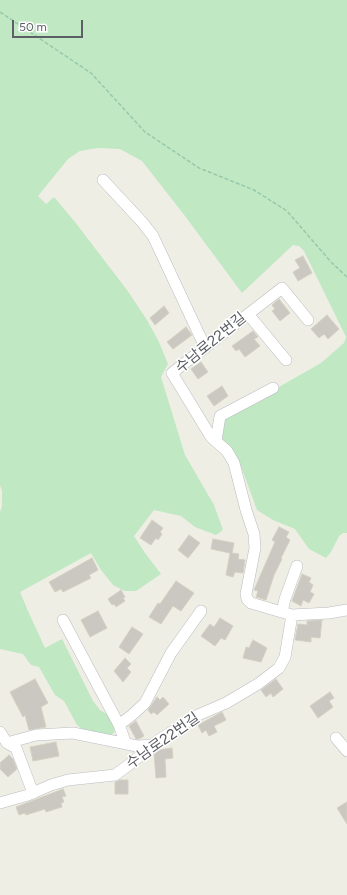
<!DOCTYPE html>
<html>
<head>
<meta charset="utf-8">
<style>
  body { margin:0 }
  #map { position:relative; width:347px; height:895px; overflow:hidden; background:#efeee4; font-family:Figtree,sans-serif }
  canvas { display:block }
  .scale { position:absolute; left:12px; top:20px; width:71px; height:18px; box-sizing:border-box; border:2px solid #5c5f65; border-top:0; padding-left:5px; font-size:12px; line-height:14px; white-space:nowrap; color:#5c5f65; -webkit-text-stroke:3px #fff; paint-order:stroke }
</style>
</head>
<body>
<div id="map">
<canvas width="347" height="895"></canvas>
<div class="scale">50 m</div>
</div>
<script>
const c = document.querySelector('canvas').getContext('2d');
c.lineJoin = 'round';
function fillPath(path, color) { c.fillStyle = color; c.fill(path, 'evenodd'); }
const poly = rows => new Path2D(rows.map(r => 'M' + r).join(''));
function stroke(path, color, width, dash) { c.strokeStyle = color; c.lineWidth = width; c.lineCap = dash ? 'butt' : 'round'; c.setLineDash(dash || []); c.stroke(path); }
function write(font, color, halo, rows, align = 'center') {
  c.font = font + ' Figtree,"Noto Sans KR",sans-serif'; c.lineWidth = 3; c.setLineDash([]); c.textBaseline = 'middle'; c.strokeStyle = halo; c.fillStyle = color; for (const [text, x, y, turn = 0] of rows) {
    c.save(); c.translate(x, y); c.rotate((+turn || 0) * Math.PI / 180); c.textAlign = isNaN(turn) ? turn : align; if (halo) c.strokeText(text, 0, 0); c.fillText(text, 0, 0); c.restore();
  }
}
const green = poly([
  [0,0,347,0,347,533,343,533,339,536,331,552,326,558,309,549,295,529,273,520,257,510,242,469,234,451,221,440,224,420,228,416,321,363,344,343,346,337,304,251,299,246,293,245,242,293,185,216,142,161,120,149,98,148,80,151,68,159,38,196,46,204,54,197,75,222,127,290,147,320,159,342,168,364,161,377,185,455,214,505,223,530,216,535,195,527,181,516,154,510,134,536,145,553,161,574,136,591,125,591,113,585,101,570,91,553,20,592,28,611,45,648,62,639,93,701,100,710,108,715,115,728,114,733,110,735,88,732,82,729,77,725,64,701,55,695,39,667,31,665,23,654,0,649,0,512,2,506,2,491,0,485]
]);
const building = poly([
  [303,256,312,273,298,281,293,272,300,268,295,260,303,256],
  [279,299,290,313,280,321,272,311,275,309,272,305,279,299],
  [164,306,169,313,155,325,150,318,164,306],
  [327,315,339,329,328,339,324,334,319,338,311,329,327,315],
  [186,327,192,335,173,349,167,342,186,327],
  [253,331,258,337,254,339,260,346,245,357,239,349,236,351,232,346,253,331],
  [201,362,208,372,198,379,191,369,201,362],
  [222,386,228,396,214,406,207,396,222,386],
  [152,520,163,528,160,532,162,534,158,540,156,538,151,545,140,538,152,520],
  [279,527,289,532,286,537,290,540,281,558,282,559,274,575,266,600,256,597,258,591,254,590,275,542,272,540,279,527],
  [189,535,200,543,188,558,178,550,189,535],
  [213,539,234,543,232,553,239,554,238,559,245,560,243,573,235,572,233,577,226,575,230,553,211,549,213,539],
  [92,558,98,570,89,575,91,578,63,592,61,589,55,592,49,582,92,558],
  [302,574,311,578,309,582,313,585,310,592,314,594,309,603,303,600,301,606,292,601,302,574],
  [176,581,194,593,181,611,173,606,161,624,149,617,158,603,160,604,176,581],
  [121,590,125,597,123,598,125,601,116,607,114,604,112,605,108,599,121,590],
  [98,611,107,628,90,637,81,620,98,611],
  [220,618,233,626,225,640,221,638,215,646,201,636,210,624,214,627,220,618],
  [322,620,320,638,311,637,311,642,295,640,298,624,307,625,307,621,322,620],
  [132,627,143,634,129,654,119,647,132,627],
  [253,640,267,648,261,662,243,658,246,647,249,648,253,640],
  [125,658,131,664,127,668,131,672,123,682,114,671,125,658],
  [35,679,48,703,41,707,46,727,29,730,25,715,23,717,10,692,35,679],
  [276,679,283,689,273,697,271,693,266,697,261,690,276,679],
  [330,692,334,698,329,701,333,707,318,718,310,706,330,692],
  [157,697,160,700,163,697,169,704,157,715,154,712,151,714,148,710,157,697],
  [222,712,226,720,214,726,217,732,209,736,206,730,202,733,198,725,222,712],
  [136,721,144,736,139,739,136,739,129,726,136,721],
  [56,742,59,756,33,761,30,747,56,742],
  [172,748,173,758,165,759,166,777,156,778,154,754,158,750,172,748],
  [9,755,13,759,17,769,8,777,0,769,0,763,9,755],
  [120,780,128,780,128,794,115,794,115,782,120,780],
  [63,789,66,796,62,797,64,802,61,803,62,807,46,812,45,809,26,815,25,813,19,815,16,807,63,789],
  [347,802,347,824,337,808,347,802]
]);
const path = poly([
  [0,12,91,73,145,132,199,168,254,190,287,211,331,262,347,277]
]);
const minor = poly([
  [103,180,142,222,153,236,205,347],
  [248,314,286,360],
  [216,441,220,416,273,388],
  [282,612,285,599,297,566],
  [292,615,251,603,247,599,246,594,255,548,254,534,246,510,234,463,227,451,211,437,172,373,282,288,308,320],
  [63,620,119,725,126,744],
  [119,725,132,715,145,703,171,653,201,611],
  [0,732,7,743,16,748,33,793],
  [336,738,347,751],
  [7,743,36,735,73,733,137,746,153,745],
  [0,803,28,795,51,785,68,780,115,775,130,764,159,740,198,715,226,703,258,684,279,668,285,657,292,615,329,613,347,610]
]);
const streetNames = [
  ["수남로22번길",211,343,-39],
  ["수남로22번길",163,741,-35]
];
fillPath(green, '#bfe8c3');
fillPath(building, '#cac8c1');
stroke(building, '#d4d0c2', 1);
stroke(minor, '#b9bbc1', 12);
stroke(path, '#98c9ab', 1.5, [4, 2]);
stroke(minor, '#fff', 11);
write('15px', '#5c5f65', '#fff', streetNames);
</script>
</body>
</html>
